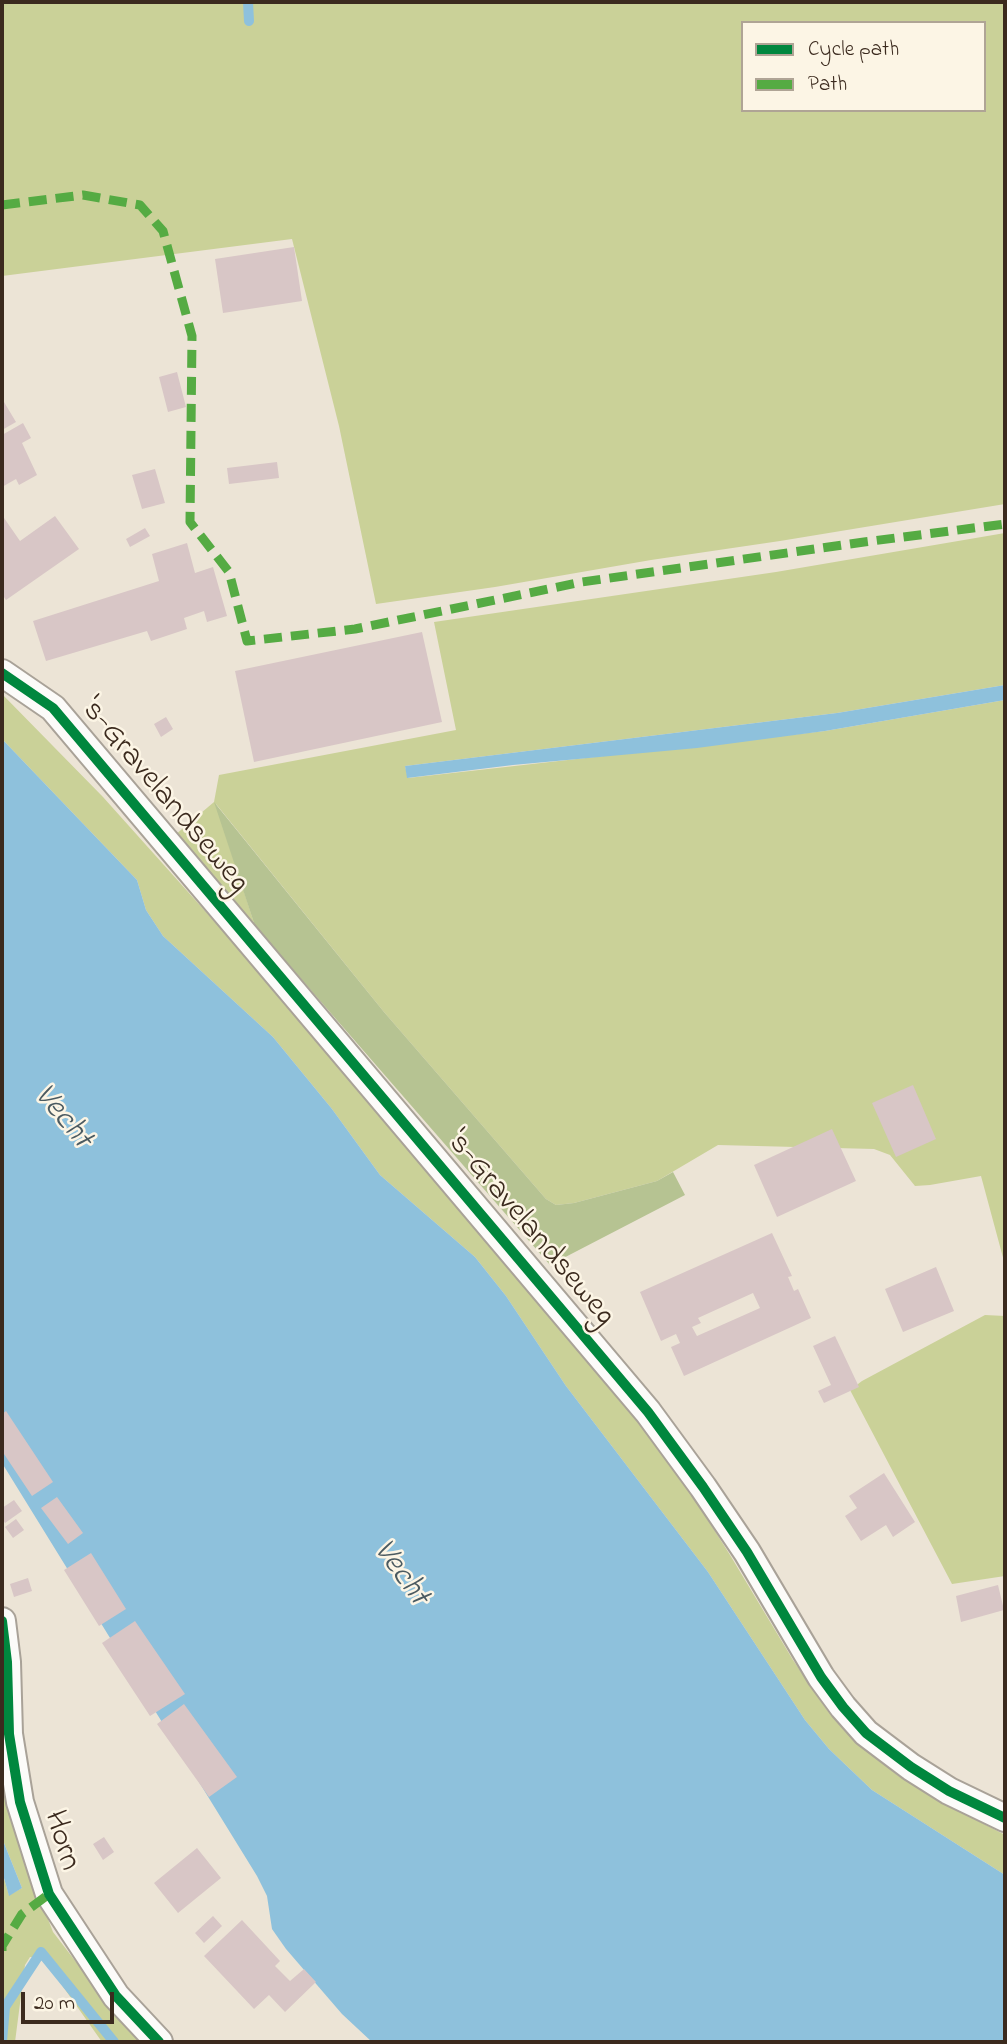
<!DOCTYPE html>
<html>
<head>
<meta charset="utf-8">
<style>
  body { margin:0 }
  #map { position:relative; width:1007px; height:2044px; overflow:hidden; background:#ece4d6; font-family:"Indie Flower",sans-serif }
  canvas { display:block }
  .frame { position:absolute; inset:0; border:4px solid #3b2a1e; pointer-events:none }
  .legend { position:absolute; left:741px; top:21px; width:245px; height:91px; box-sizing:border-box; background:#fcf5e5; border:2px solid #afa495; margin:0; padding:9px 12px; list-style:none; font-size:21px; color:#3b2a1e }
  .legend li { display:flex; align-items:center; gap:14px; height:35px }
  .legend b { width:35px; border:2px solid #afa495 }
  .scale { position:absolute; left:21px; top:1992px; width:93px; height:32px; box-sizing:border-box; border:4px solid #3b2a1e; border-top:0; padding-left:9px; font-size:21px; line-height:24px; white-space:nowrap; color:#3b2a1e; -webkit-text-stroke:5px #fcf5e5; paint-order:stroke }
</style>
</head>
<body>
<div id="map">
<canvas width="1007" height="2044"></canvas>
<div class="frame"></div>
<ul class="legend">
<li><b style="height:9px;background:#00873e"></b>Cycle path</li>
<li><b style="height:9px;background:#55ab43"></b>Path</li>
</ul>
<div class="scale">20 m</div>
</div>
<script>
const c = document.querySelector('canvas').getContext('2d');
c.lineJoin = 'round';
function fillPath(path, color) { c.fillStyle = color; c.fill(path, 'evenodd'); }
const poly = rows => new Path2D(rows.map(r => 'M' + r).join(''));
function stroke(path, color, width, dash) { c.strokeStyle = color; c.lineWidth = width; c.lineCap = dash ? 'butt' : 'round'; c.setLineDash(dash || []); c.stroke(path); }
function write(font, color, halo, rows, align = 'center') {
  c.font = font + ' "Indie Flower",sans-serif'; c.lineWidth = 5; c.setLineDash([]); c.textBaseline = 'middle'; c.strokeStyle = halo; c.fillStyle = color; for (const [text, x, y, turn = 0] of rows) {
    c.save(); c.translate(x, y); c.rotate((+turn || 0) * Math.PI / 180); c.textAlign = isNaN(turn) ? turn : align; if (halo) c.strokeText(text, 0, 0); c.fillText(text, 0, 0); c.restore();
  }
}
const green = poly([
  [2,2,1005,2,1005,504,780,541,651,560,495,587,376,604,339,426,292,239,2,276],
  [743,23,984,23,984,110,743,110],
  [1005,533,1005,685,837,713,405,766,408,778,825,731,1005,700,1005,1265,981,1176,930,1185,915,1186,890,1155,874,1149,718,1145,657,1181,574,1203,556,1205,546,1199,384,1012,216,804,255,926,175,835,214,802,219,775,456,730,434,622,776,572],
  [2,694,103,797,223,931,566,1329,650,1435,686,1485,730,1555,793,1660,827,1710,849,1734,897,1775,929,1795,1005,1835,1005,1875,872,1790,829,1749,805,1720,708,1572,566,1386,506,1296,475,1257,380,1175,332,1109,273,1037,163,936,146,910,137,880,2,739],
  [985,1315,1005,1316,1005,1576,952,1584,850,1390,862,1381],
  [2,1751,36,1888,53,1932,116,2014,141,2042,102,2042,52,1971,40,1958,30,1957,25,1965,15,2042,2,2042,2,1872,9,1895,22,1888,2,1838]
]);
const forest = poly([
  [214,802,384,1012,546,1199,556,1205,574,1203,657,1181,673,1172,685,1195,550,1265,255,926]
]);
const water = poly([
  [1005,685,1005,700,825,731,697,748,513,765,407,778,405,766,837,713],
  [2,739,137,880,146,910,163,936,273,1037,332,1109,380,1175,475,1257,506,1296,566,1386,708,1572,805,1720,829,1749,872,1790,1005,1875,1005,2042,372,2042,342,2014,286,1949,272,1929,267,1896,257,1876,2,1463],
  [2,1838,22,1888,9,1896,2,1871]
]);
const stream = poly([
  [248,2,249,21],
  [2,2041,5,2007,41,1952,114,2042]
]);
const building = poly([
  [294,247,302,301,223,313,215,259],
  [177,372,186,407,168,412,159,377],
  [4,402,16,422,2,430,2,403],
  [23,423,31,438,22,443,37,475,19,485,16,479,2,487,2,435],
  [277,462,279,478,229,484,227,468],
  [155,469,165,503,142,509,132,475],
  [2,515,20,541,55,516,79,549,6,600,2,594],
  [145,528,150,536,130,547,126,539],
  [187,543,195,573,213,567,227,616,207,622,204,611,184,618,187,629,151,641,147,631,46,661,33,621,159,581,152,554],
  [422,632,442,722,254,762,235,671],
  [166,717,173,729,161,737,154,724],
  [913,1085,936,1139,896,1157,872,1103],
  [832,1129,856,1181,777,1217,754,1165],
  [772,1233,792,1276,788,1277,794,1291,798,1289,811,1318,684,1376,671,1347,680,1343,676,1334,661,1341,640,1292],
  [753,1293,760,1308,697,1336,692,1327,701,1323,698,1318],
  [936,1267,954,1311,903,1332,885,1289],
  [835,1336,859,1387,824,1403,818,1391,831,1385,813,1346],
  [6,1411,53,1482,32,1496,2,1451,2,1414],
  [884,1473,915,1522,893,1537,886,1525,861,1541,845,1516,857,1508,849,1496],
  [57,1497,83,1533,68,1544,41,1508],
  [14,1500,22,1511,5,1523,2,1518,2,1508],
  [16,1519,24,1530,13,1538,5,1527],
  [91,1553,126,1609,99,1626,64,1570],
  [28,1578,32,1591,14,1597,10,1584],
  [998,1585,1004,1610,961,1622,956,1596],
  [135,1621,185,1694,150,1716,102,1643],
  [184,1704,237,1777,209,1797,157,1724],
  [104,1837,114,1852,103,1860,93,1844],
  [197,1848,221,1878,178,1913,154,1883],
  [213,1916,222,1926,204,1943,195,1933],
  [242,1920,280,1961,275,1966,290,1981,304,1969,316,1982,285,2012,269,1995,254,2009,204,1956]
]);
const minor = poly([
  [2,673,53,708,648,1412,703,1487,747,1552,821,1677,843,1707,866,1733,911,1767,949,1791,1005,1818],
  [2,1621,7,1662,9,1734,20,1802,49,1894,116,1996,159,2042]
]);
const quiet = poly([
  [2,205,83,195,140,205,163,231,192,336,190,522,229,572,247,641,355,629,582,582,864,542,1005,524],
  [2,1951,2,1946,22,1914,49,1894]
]);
const cycleway = poly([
  [2,673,53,708,648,1412,703,1487,747,1552,821,1677,843,1707,866,1733,911,1767,949,1791,1005,1818],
  [2,1621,7,1662,9,1734,20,1802,49,1894,116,1996,159,2042]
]);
const streetNames = [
  ["'s-Gravelandseweg",163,797,50],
  ["'s-Gravelandseweg",529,1230,50],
  ["Horn",60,1841,73]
];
const waterNames = [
  ["Vecht",61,1118,50],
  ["Vecht",399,1574,54]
];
fillPath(green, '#cad198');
fillPath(forest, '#b6c392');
fillPath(water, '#8ec1dc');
stroke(stream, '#8ec1dc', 10);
fillPath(building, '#d8c6c6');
stroke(minor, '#a9a298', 30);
stroke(minor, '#fcfbf9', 26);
stroke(quiet, '#55ab43', 9, [18, 9]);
stroke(cycleway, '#00873e', 10);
write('32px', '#3b2a1e', '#fcf5e5', streetNames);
write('italic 33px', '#4a5a61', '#fcf5e5', waterNames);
</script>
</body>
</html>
